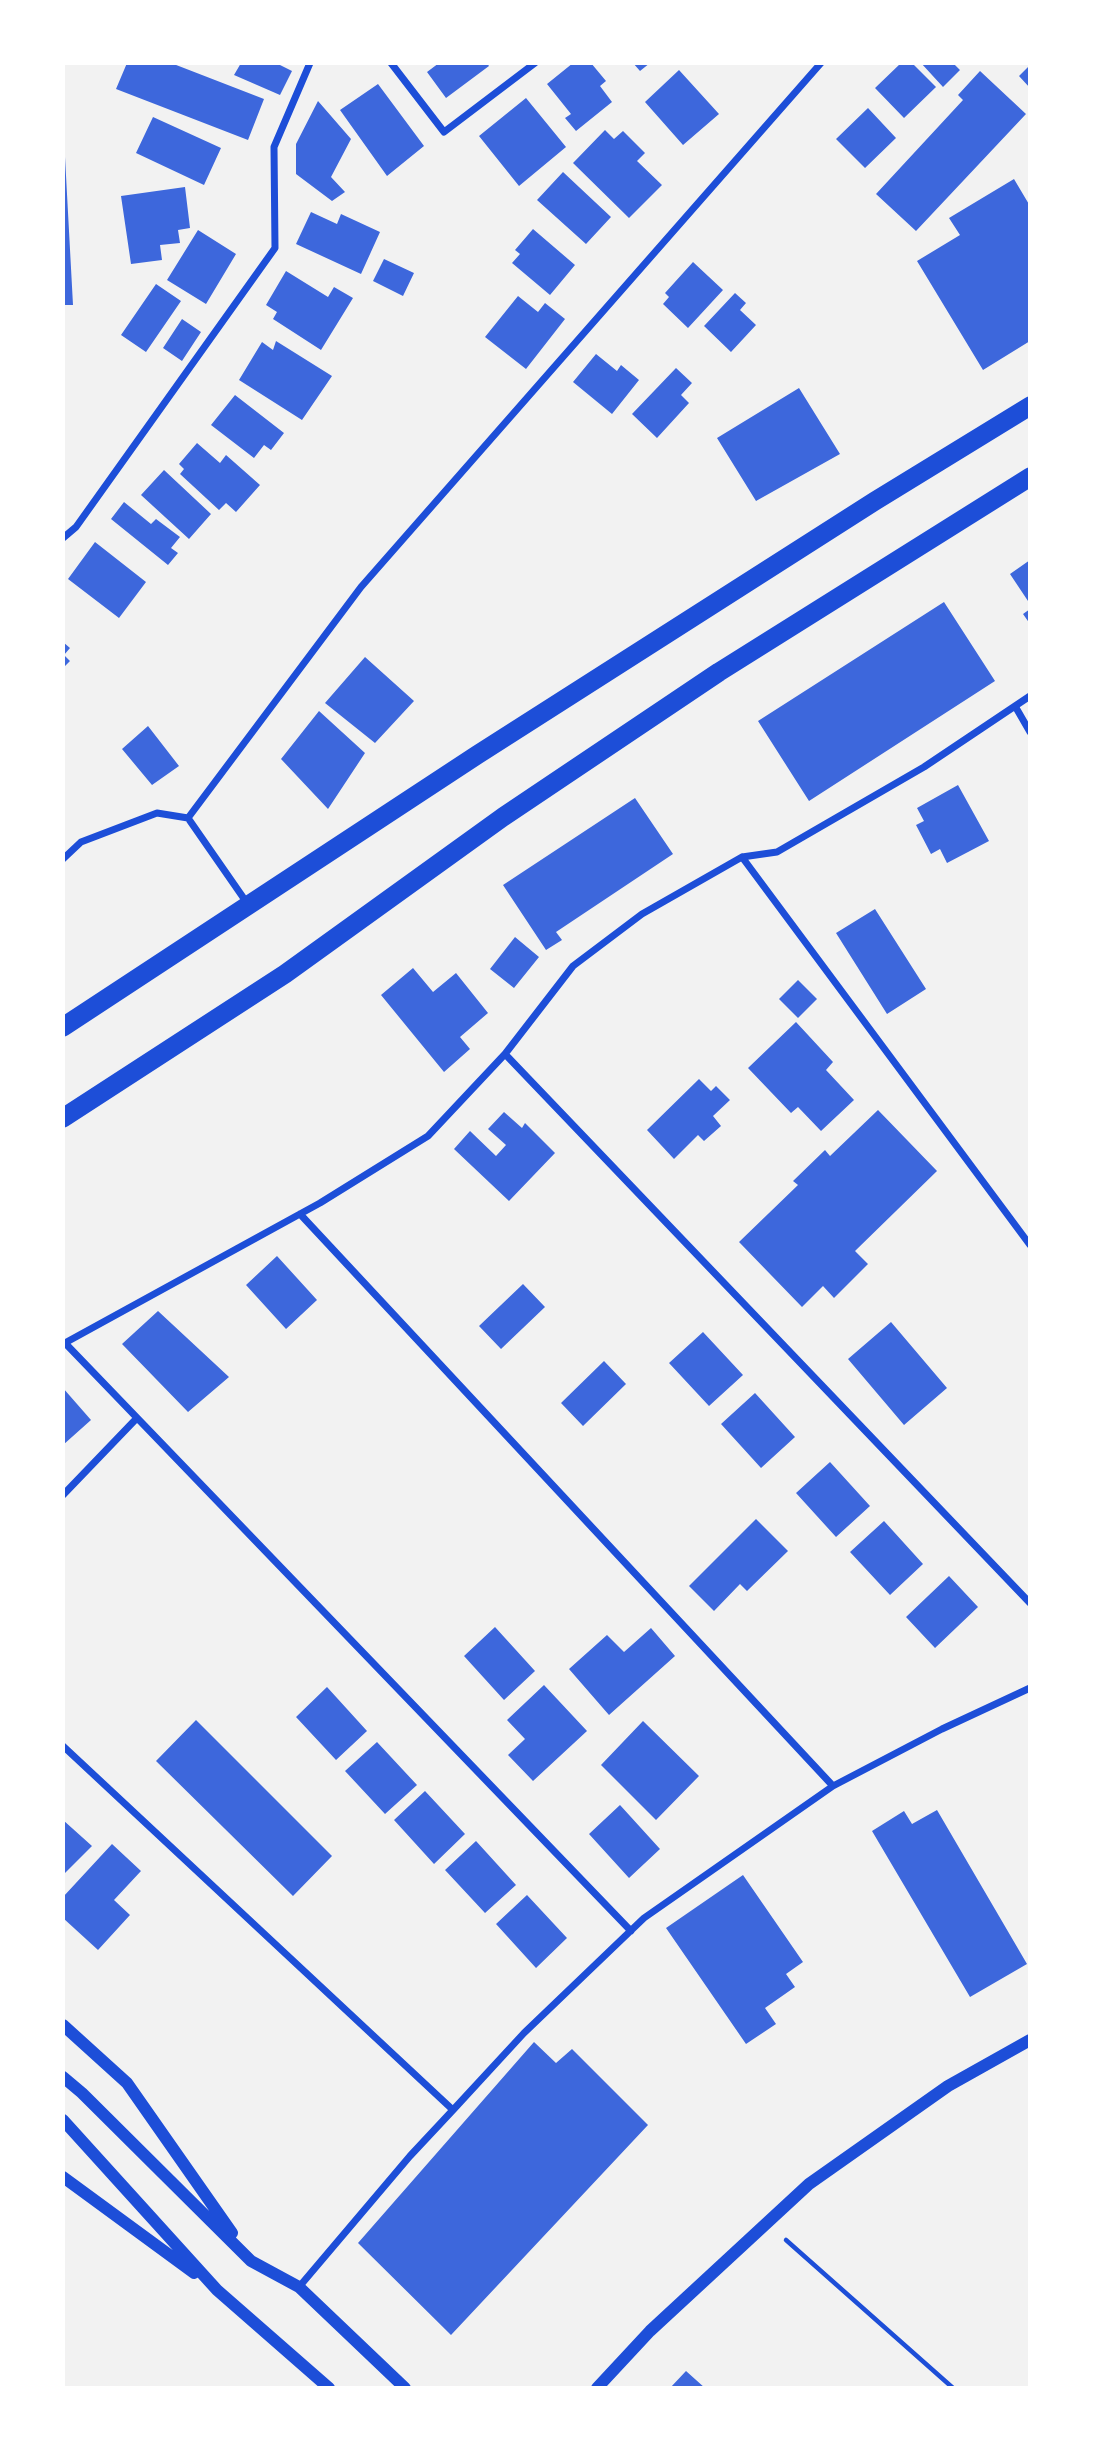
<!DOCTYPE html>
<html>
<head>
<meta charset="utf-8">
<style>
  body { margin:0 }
  #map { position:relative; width:1093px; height:2451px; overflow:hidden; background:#f2f2f2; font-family:Lato,sans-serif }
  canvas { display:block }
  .frame { position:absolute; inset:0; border:65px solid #fff; pointer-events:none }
</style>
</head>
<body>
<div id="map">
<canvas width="1093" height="2451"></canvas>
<div class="frame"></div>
</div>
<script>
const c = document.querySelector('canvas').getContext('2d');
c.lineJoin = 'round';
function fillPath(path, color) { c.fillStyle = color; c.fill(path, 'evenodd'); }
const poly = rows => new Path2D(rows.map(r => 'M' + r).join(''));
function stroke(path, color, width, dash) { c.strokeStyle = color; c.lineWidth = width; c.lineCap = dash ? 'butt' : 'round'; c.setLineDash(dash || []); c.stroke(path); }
const building = poly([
  [127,63,171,63,264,99,248,140,116,89],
  [241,63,276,63,292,71,280,95,234,75],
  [439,63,487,63,489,66,446,98,427,72],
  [573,63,591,63,606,81,600,86,612,102,576,131,565,118,571,114,547,84],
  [633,63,650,63,640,71],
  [901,63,912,63,936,87,904,118,875,88],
  [921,63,953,63,960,70,943,87],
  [1030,65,1030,88,1019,76],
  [679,70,719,114,683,145,645,102],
  [980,71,1026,114,916,231,876,194,963,100,958,95],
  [378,84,424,146,387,176,340,110],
  [526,98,566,147,519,186,479,136],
  [318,101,351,139,331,177,345,192,332,201,296,174,296,144],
  [868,108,896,138,865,168,836,139],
  [153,117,221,148,204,185,136,153],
  [605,130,614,139,623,131,645,153,637,161,662,185,629,218,573,163],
  [63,157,65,157,73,305,63,305],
  [563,172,611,217,586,244,537,200],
  [1014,179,1030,206,1030,341,983,370,917,261,960,235,949,218],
  [185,187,190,228,178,230,180,243,160,245,162,260,131,264,121,196],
  [311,212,337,224,341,214,380,232,361,274,296,244],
  [533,229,575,265,550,295,512,263,520,254,515,250],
  [198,230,236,254,206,304,167,280],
  [384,259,414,273,403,296,373,281],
  [693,262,723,290,688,328,663,304,669,297,665,293],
  [286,271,328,297,334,287,353,298,321,350,273,319,277,312,266,305],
  [156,284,181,301,146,352,121,335],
  [735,293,746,303,740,310,756,325,731,352,704,326],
  [518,296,538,312,545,303,565,319,526,369,485,337],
  [182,319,201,332,182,361,163,348],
  [276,341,332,376,302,420,239,380,262,342,273,350],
  [596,354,617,371,621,365,639,380,612,414,573,382],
  [676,368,692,383,681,395,689,403,657,438,632,414],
  [799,388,840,454,756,501,717,438],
  [235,395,284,433,271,450,264,445,254,458,211,425],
  [197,443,220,463,226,455,260,485,236,512,226,503,219,510,180,474,184,469,179,464],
  [164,470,211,514,189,539,141,495],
  [124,502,151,524,156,519,180,537,171,548,178,553,168,565,111,519],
  [95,542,146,582,119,618,68,579],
  [1030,560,1030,604,1010,574],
  [944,602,995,681,809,801,758,721],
  [1030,609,1030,624,1023,614],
  [63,642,70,648,64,655,70,661,63,668],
  [365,657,414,701,375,743,325,703],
  [319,711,365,753,328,809,281,759],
  [148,726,179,766,152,785,122,749],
  [958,785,989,841,947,863,940,849,931,854,916,825,924,821,917,808],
  [635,798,673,854,556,932,562,940,546,950,503,885],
  [875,909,926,989,887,1014,836,933],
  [515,937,539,957,514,988,490,969],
  [413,968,433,992,456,973,488,1013,460,1037,470,1049,444,1072,381,995],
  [798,980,817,999,798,1018,779,999],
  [796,1022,833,1062,826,1070,854,1100,821,1131,798,1107,791,1113,748,1068],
  [699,1079,711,1091,716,1086,730,1100,713,1116,721,1126,704,1141,698,1135,674,1159,647,1130],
  [878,1110,937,1171,855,1251,868,1264,834,1298,823,1286,802,1307,739,1242,798,1185,793,1181,825,1150,830,1156],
  [504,1112,522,1128,525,1123,555,1153,509,1201,454,1149,470,1131,496,1156,506,1145,488,1129],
  [277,1256,317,1300,286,1329,246,1285],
  [523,1284,545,1307,501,1349,479,1326],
  [158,1311,229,1377,188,1412,122,1344],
  [891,1322,947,1388,904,1425,848,1359],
  [703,1332,743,1375,709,1406,669,1363],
  [604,1361,626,1384,583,1426,561,1403],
  [63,1388,91,1420,63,1445],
  [755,1393,795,1437,761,1468,721,1424],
  [830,1462,870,1506,836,1537,796,1493],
  [756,1519,788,1551,747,1591,740,1584,714,1611,689,1586],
  [884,1521,923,1564,890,1595,850,1552],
  [949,1576,978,1607,935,1648,906,1617],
  [495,1627,535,1671,504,1700,464,1656],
  [651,1628,675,1656,609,1715,569,1669,607,1635,624,1652],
  [544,1685,587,1731,533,1781,508,1755,525,1739,507,1720],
  [327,1687,367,1731,336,1760,296,1717],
  [196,1720,332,1856,293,1896,156,1761],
  [643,1721,699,1776,656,1820,601,1765],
  [377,1742,417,1785,385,1814,345,1771],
  [425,1791,465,1834,434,1864,394,1820],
  [620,1805,660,1849,629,1878,589,1834],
  [937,1810,1027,1964,970,1997,872,1831,904,1811,912,1824],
  [63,1820,92,1846,63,1875],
  [476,1841,516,1885,485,1913,445,1870],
  [112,1844,141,1871,114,1900,130,1915,98,1950,63,1918,63,1897],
  [743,1875,803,1962,786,1974,795,1987,765,2008,776,2024,746,2044,666,1928],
  [527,1895,567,1938,536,1968,496,1924],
  [534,2042,556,2063,572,2049,648,2125,451,2335,358,2243],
  [686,2371,705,2388,670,2388]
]);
const path = poly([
  [786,2240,953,2388]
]);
const minor = poly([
  [391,63,444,132,535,63],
  [63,538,76,527,275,248,274,147,310,63],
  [1015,706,1030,732],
  [188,818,361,587,821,63],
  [742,857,1030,1245],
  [63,859,81,842,157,813,188,818,247,903],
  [505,1054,1030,1603],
  [300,1214,833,1786],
  [65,1343,631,1931],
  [63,1344,320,1203,428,1136,505,1054,573,966,642,914,742,857,777,852,924,767,1030,696],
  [63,1495,136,1419],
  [63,1746,453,2110],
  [299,2287,410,2156,453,2110,524,2033,644,1918,833,1786,942,1729,1030,1688]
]);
const tertiary = poly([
  [63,2025,127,2083,232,2233],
  [63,2077,82,2093,251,2261,299,2287,405,2388],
  [63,2120,217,2290,329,2388],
  [63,2177,194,2273],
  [597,2388,650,2331,809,2184,948,2086,1030,2040]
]);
const trunk = poly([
  [63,1027,477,755,875,501,1030,406],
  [63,1118,285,974,503,817,719,672,1030,477]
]);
fillPath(building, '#3d67dc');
stroke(path, '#1d4ed8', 4.5);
stroke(minor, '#1d4ed8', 7);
stroke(tertiary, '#1d4ed8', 12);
stroke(trunk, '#1d4ed8', 19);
</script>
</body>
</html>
